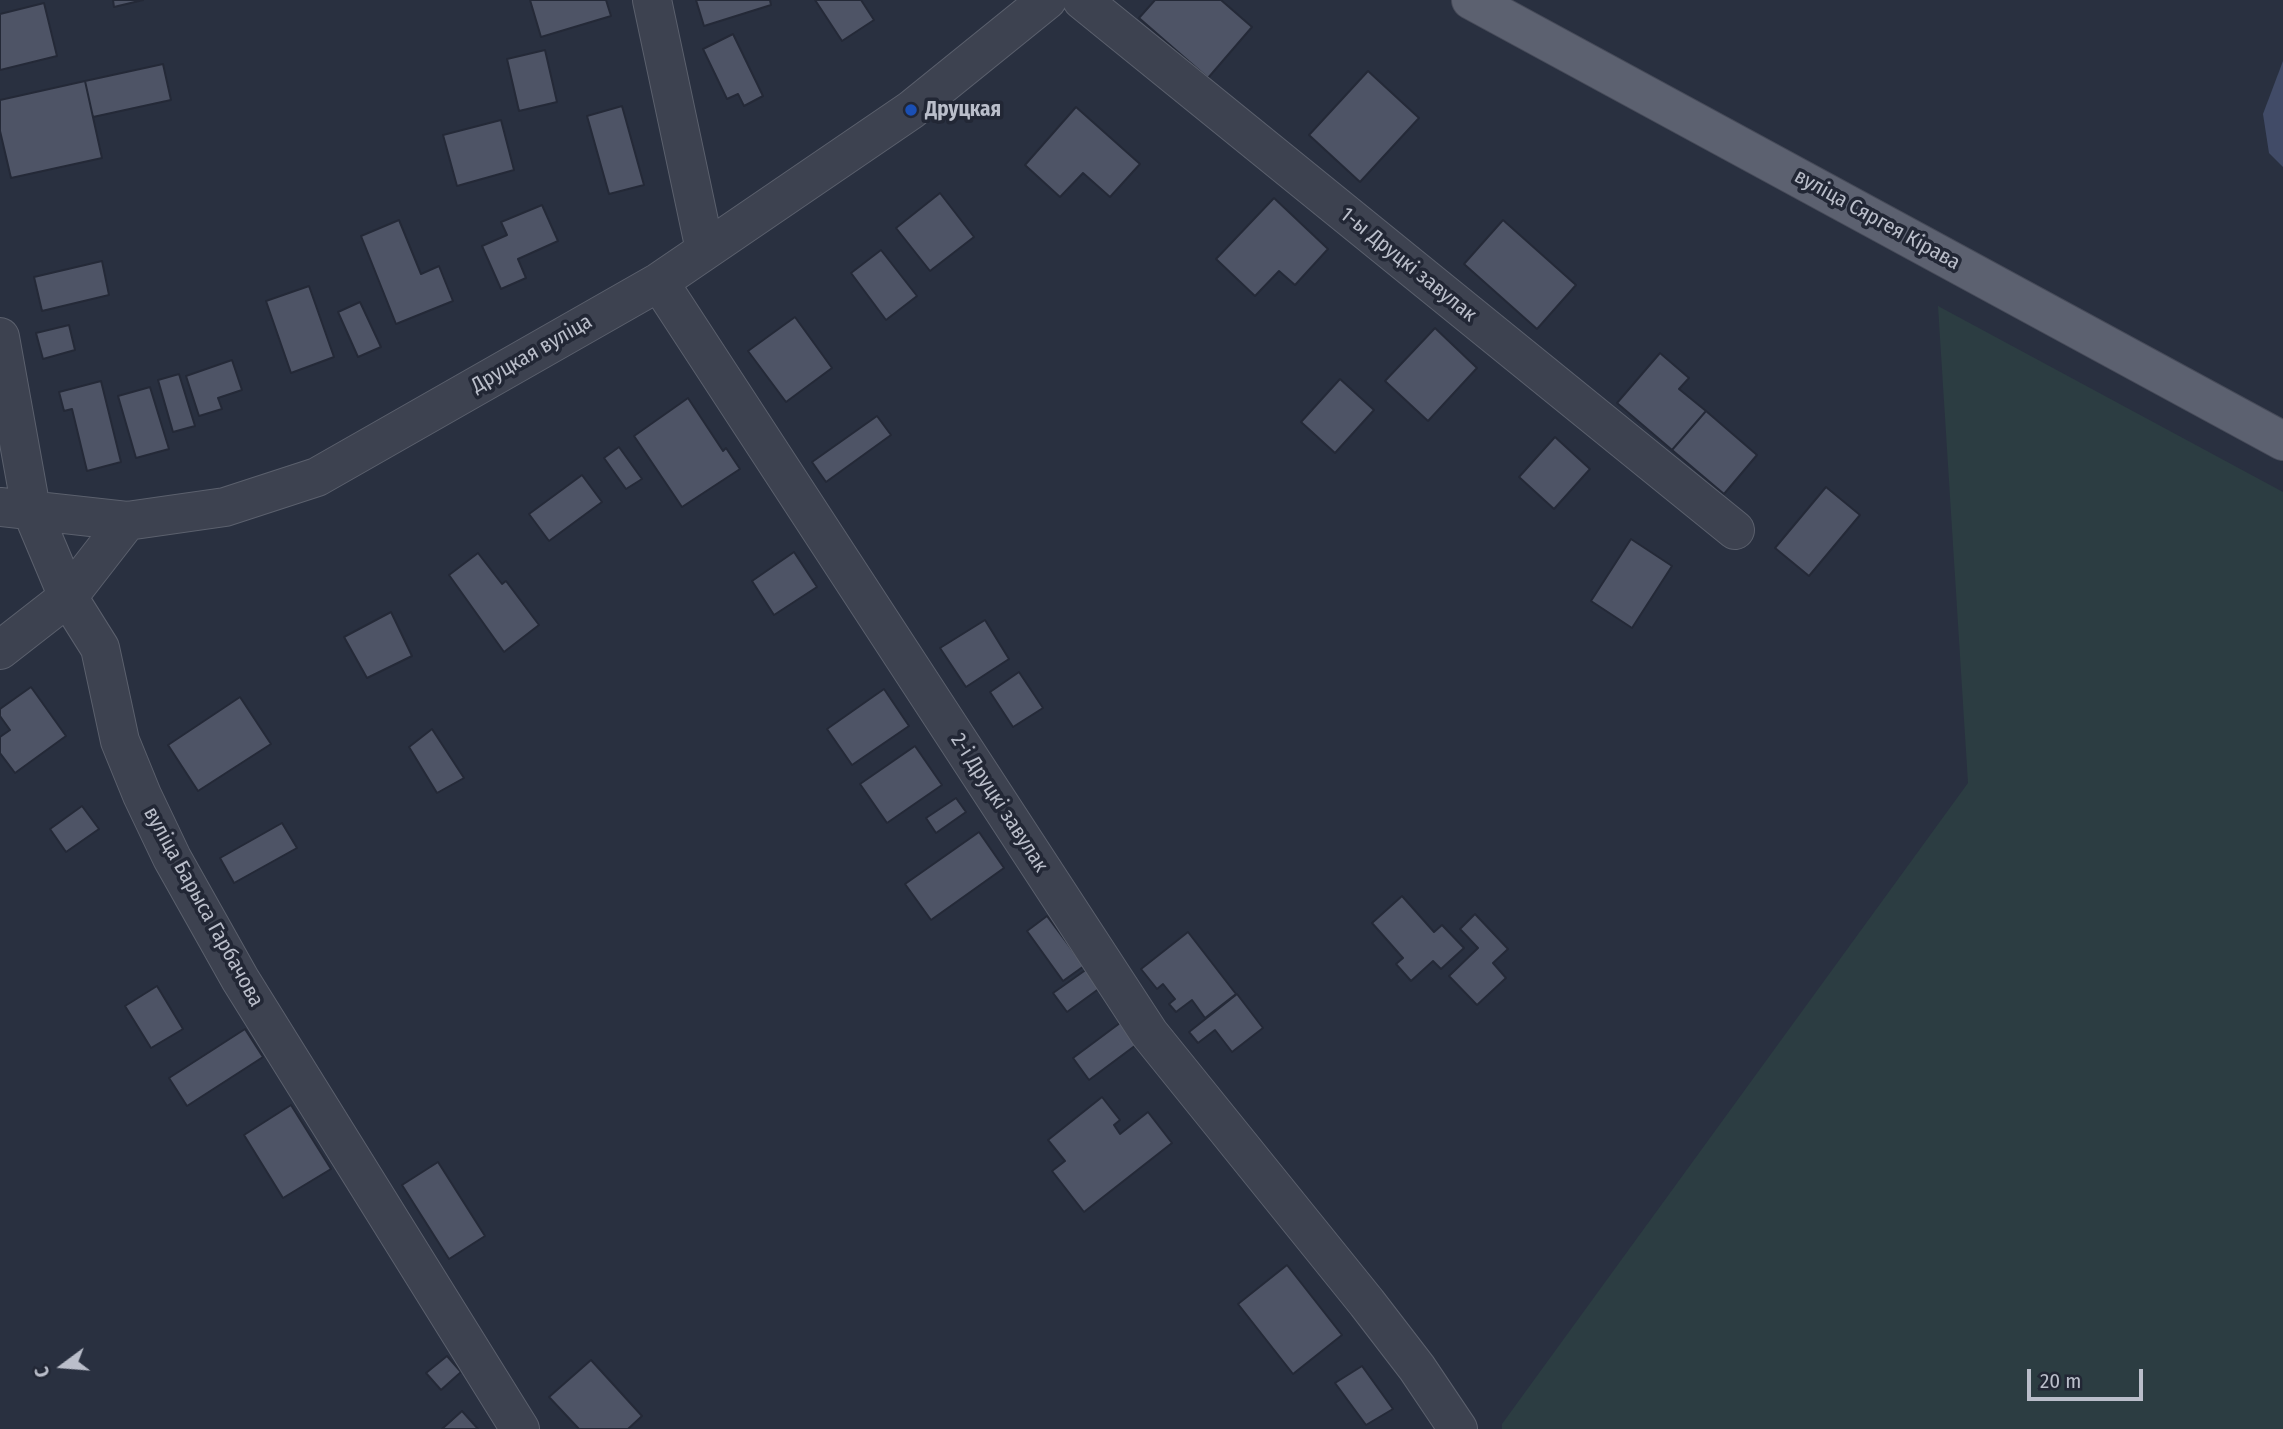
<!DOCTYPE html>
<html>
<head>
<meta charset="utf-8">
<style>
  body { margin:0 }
  #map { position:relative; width:2283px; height:1429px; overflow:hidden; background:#293040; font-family:"Fira Sans Condensed",sans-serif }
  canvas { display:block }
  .north { position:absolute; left:28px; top:1331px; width:70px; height:70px; -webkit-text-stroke:5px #222735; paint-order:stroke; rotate:254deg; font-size:19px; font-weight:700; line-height:28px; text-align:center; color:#babeca }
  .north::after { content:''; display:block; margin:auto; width:24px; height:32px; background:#babeca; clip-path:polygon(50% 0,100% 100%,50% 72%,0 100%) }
  .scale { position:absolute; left:2027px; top:1369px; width:116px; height:32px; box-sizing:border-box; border:4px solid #babeca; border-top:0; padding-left:9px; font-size:21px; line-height:24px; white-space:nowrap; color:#babeca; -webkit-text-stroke:5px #222735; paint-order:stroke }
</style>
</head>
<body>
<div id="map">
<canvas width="2283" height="1429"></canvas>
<div class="north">С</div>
<div class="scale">20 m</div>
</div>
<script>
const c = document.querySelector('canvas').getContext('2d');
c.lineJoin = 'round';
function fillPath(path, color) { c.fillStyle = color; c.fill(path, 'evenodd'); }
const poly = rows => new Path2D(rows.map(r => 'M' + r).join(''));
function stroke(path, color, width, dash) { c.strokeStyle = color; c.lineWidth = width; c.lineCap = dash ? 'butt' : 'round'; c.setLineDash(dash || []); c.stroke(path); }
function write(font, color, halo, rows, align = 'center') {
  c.font = font + ' "Fira Sans Condensed",sans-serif'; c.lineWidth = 7; c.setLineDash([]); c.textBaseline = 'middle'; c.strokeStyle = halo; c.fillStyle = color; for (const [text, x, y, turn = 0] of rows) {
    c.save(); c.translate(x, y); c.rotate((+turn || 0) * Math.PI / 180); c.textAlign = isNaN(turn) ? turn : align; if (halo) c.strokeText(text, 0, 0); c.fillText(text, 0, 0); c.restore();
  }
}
const green = poly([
  [1938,306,2283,492,2283,1429,1502,1429,1502,1424,1968,783]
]);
const water = poly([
  [2283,61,2283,167,2269,153,2263,114]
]);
const building = poly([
  [113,0,143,0,114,7,113,0],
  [530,0,606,0,611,16,541,37,530,0],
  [696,0,770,0,771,5,704,26,696,0],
  [815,0,861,0,874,20,842,41,815,0],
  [1155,0,1221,0,1252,27,1208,78,1139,18,1155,0],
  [44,3,57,56,0,70,0,14,44,3],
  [733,34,763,96,744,106,738,94,727,99,703,49,733,34],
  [545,50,557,102,519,111,507,59,545,50],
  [163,64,171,100,93,117,85,81,163,64],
  [1368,71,1419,118,1360,182,1309,135,1368,71],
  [85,81,102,158,11,178,0,131,0,100,85,81],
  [622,106,644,185,609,194,587,116,622,106],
  [1076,107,1140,164,1110,197,1083,173,1060,197,1025,165,1076,107],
  [501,120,514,170,457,186,443,135,501,120],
  [940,193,974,237,930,271,896,228,940,193],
  [1274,198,1328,249,1295,285,1279,271,1255,296,1216,259,1274,198],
  [542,205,558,241,518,259,526,278,501,289,482,246,507,235,501,222,542,205],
  [399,220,421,274,439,266,453,301,396,324,361,236,399,220],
  [1503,220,1576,285,1537,329,1464,264,1503,220],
  [881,250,917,296,886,320,851,273,881,250],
  [102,261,109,295,42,311,34,277,102,261],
  [309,286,334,357,291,373,266,301,309,286],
  [360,302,381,347,358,357,338,312,360,302],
  [795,317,832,368,786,402,748,351,795,317],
  [69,325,75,350,43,359,36,333,69,325],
  [1435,328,1477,368,1428,421,1385,381,1435,328],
  [1660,353,1689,378,1679,389,1706,411,1672,450,1617,403,1660,353],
  [232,360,242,390,218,398,222,409,199,416,186,376,232,360],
  [179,374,195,426,173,432,158,380,179,374],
  [1340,379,1374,410,1335,453,1301,422,1340,379],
  [101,381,121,462,87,471,72,409,64,411,59,392,101,381],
  [150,387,169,449,136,458,118,396,150,387],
  [688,398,723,451,726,448,740,469,682,507,634,436,688,398],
  [1706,411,1757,455,1724,494,1672,450,1706,411],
  [877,416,891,435,826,482,812,462,877,416],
  [1555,437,1590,469,1554,509,1519,477,1555,437],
  [619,447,642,479,626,489,604,458,619,447],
  [582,475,602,502,549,541,529,514,582,475],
  [1826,487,1860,515,1809,576,1775,548,1826,487],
  [1631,539,1672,566,1632,628,1591,601,1631,539],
  [794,552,817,587,774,615,752,581,794,552],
  [478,553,502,584,506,581,539,625,504,652,449,575,478,553],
  [391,612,412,656,367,678,344,637,391,612],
  [985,620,1009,659,966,687,940,648,985,620],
  [1019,672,1043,708,1013,727,990,692,1019,672],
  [31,687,66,736,15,773,0,753,0,737,10,730,0,716,0,709,31,687],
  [884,689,909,726,852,765,827,729,884,689],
  [240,697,271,744,198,791,168,745,240,697],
  [432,729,464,778,437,793,409,747,432,729],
  [915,746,942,785,887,823,860,784,915,746],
  [956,798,966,812,936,833,926,818,956,798],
  [82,806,99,829,66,852,50,829,82,806],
  [282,823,297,848,234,883,220,858,282,823],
  [979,832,1004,868,931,920,905,884,979,832],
  [1402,896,1434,932,1442,925,1464,948,1441,969,1433,961,1411,981,1396,964,1403,958,1372,923,1402,896],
  [1475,914,1508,949,1493,963,1506,978,1477,1005,1449,976,1478,948,1460,929,1475,914],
  [1047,916,1084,966,1063,981,1027,931,1047,916],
  [1188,932,1236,994,1205,1018,1192,1000,1176,1012,1169,1004,1175,999,1163,984,1157,989,1141,969,1188,932],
  [1087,969,1100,988,1067,1012,1053,993,1087,969],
  [157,986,183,1029,151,1048,125,1006,157,986],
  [1237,994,1263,1028,1232,1052,1215,1030,1198,1043,1189,1032,1237,994],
  [1124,1020,1140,1042,1089,1080,1073,1058,1124,1020],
  [245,1029,263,1057,187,1106,169,1078,245,1029],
  [1102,1097,1120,1120,1114,1125,1120,1134,1148,1112,1172,1143,1084,1212,1052,1171,1065,1161,1048,1140,1102,1097],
  [291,1105,331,1169,283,1198,244,1135,291,1105],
  [438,1162,485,1236,449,1259,402,1185,438,1162],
  [1287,1265,1342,1335,1293,1374,1238,1304,1287,1265],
  [447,1356,461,1372,441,1390,426,1373,447,1356],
  [591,1360,642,1416,628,1429,579,1429,549,1397,591,1360],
  [1362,1366,1393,1409,1366,1425,1335,1383,1362,1366],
  [462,1411,478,1429,442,1429,462,1411]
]);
const minor = poly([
  [652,0,705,250],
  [1082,0,1735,530],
  [659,282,1149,1033,1367,1303,1417,1368,1458,1429],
  [0,337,31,509,68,597,100,648,120,741,142,795,172,858,240,979,520,1429],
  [0,507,127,521,225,507,317,477,659,282,911,110,1047,0],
  [0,650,68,597,127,521]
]);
const major = poly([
  [1471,0,2283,441]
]);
const markers = [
  [911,110,7,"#1a4fb4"]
];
const poiNames = [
  ["Друцкая",925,110]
];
const streetNames = [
  ["вуліца Сяргея Кірава",1877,220,29],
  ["1-ы Друцкі завулак",1408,265,39],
  ["Друцкая вуліца",532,354,-30],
  ["2-і Друцкі завулак",999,803,57],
  ["вуліца Барыса Гарбачова",203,907,61]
];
fillPath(green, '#2c3d42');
fillPath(water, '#414b67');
fillPath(building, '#4e5466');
stroke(building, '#242937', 2);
stroke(minor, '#5b606d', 40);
stroke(major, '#474b59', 40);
stroke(minor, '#3d4250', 38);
stroke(major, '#5c6170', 38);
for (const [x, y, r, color] of markers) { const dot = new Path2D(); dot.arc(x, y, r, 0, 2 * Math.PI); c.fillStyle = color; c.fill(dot); stroke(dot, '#222735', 2.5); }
write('bold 21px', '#babeca', '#222735', poiNames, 'left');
write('21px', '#babeca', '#222735', streetNames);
</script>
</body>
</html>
